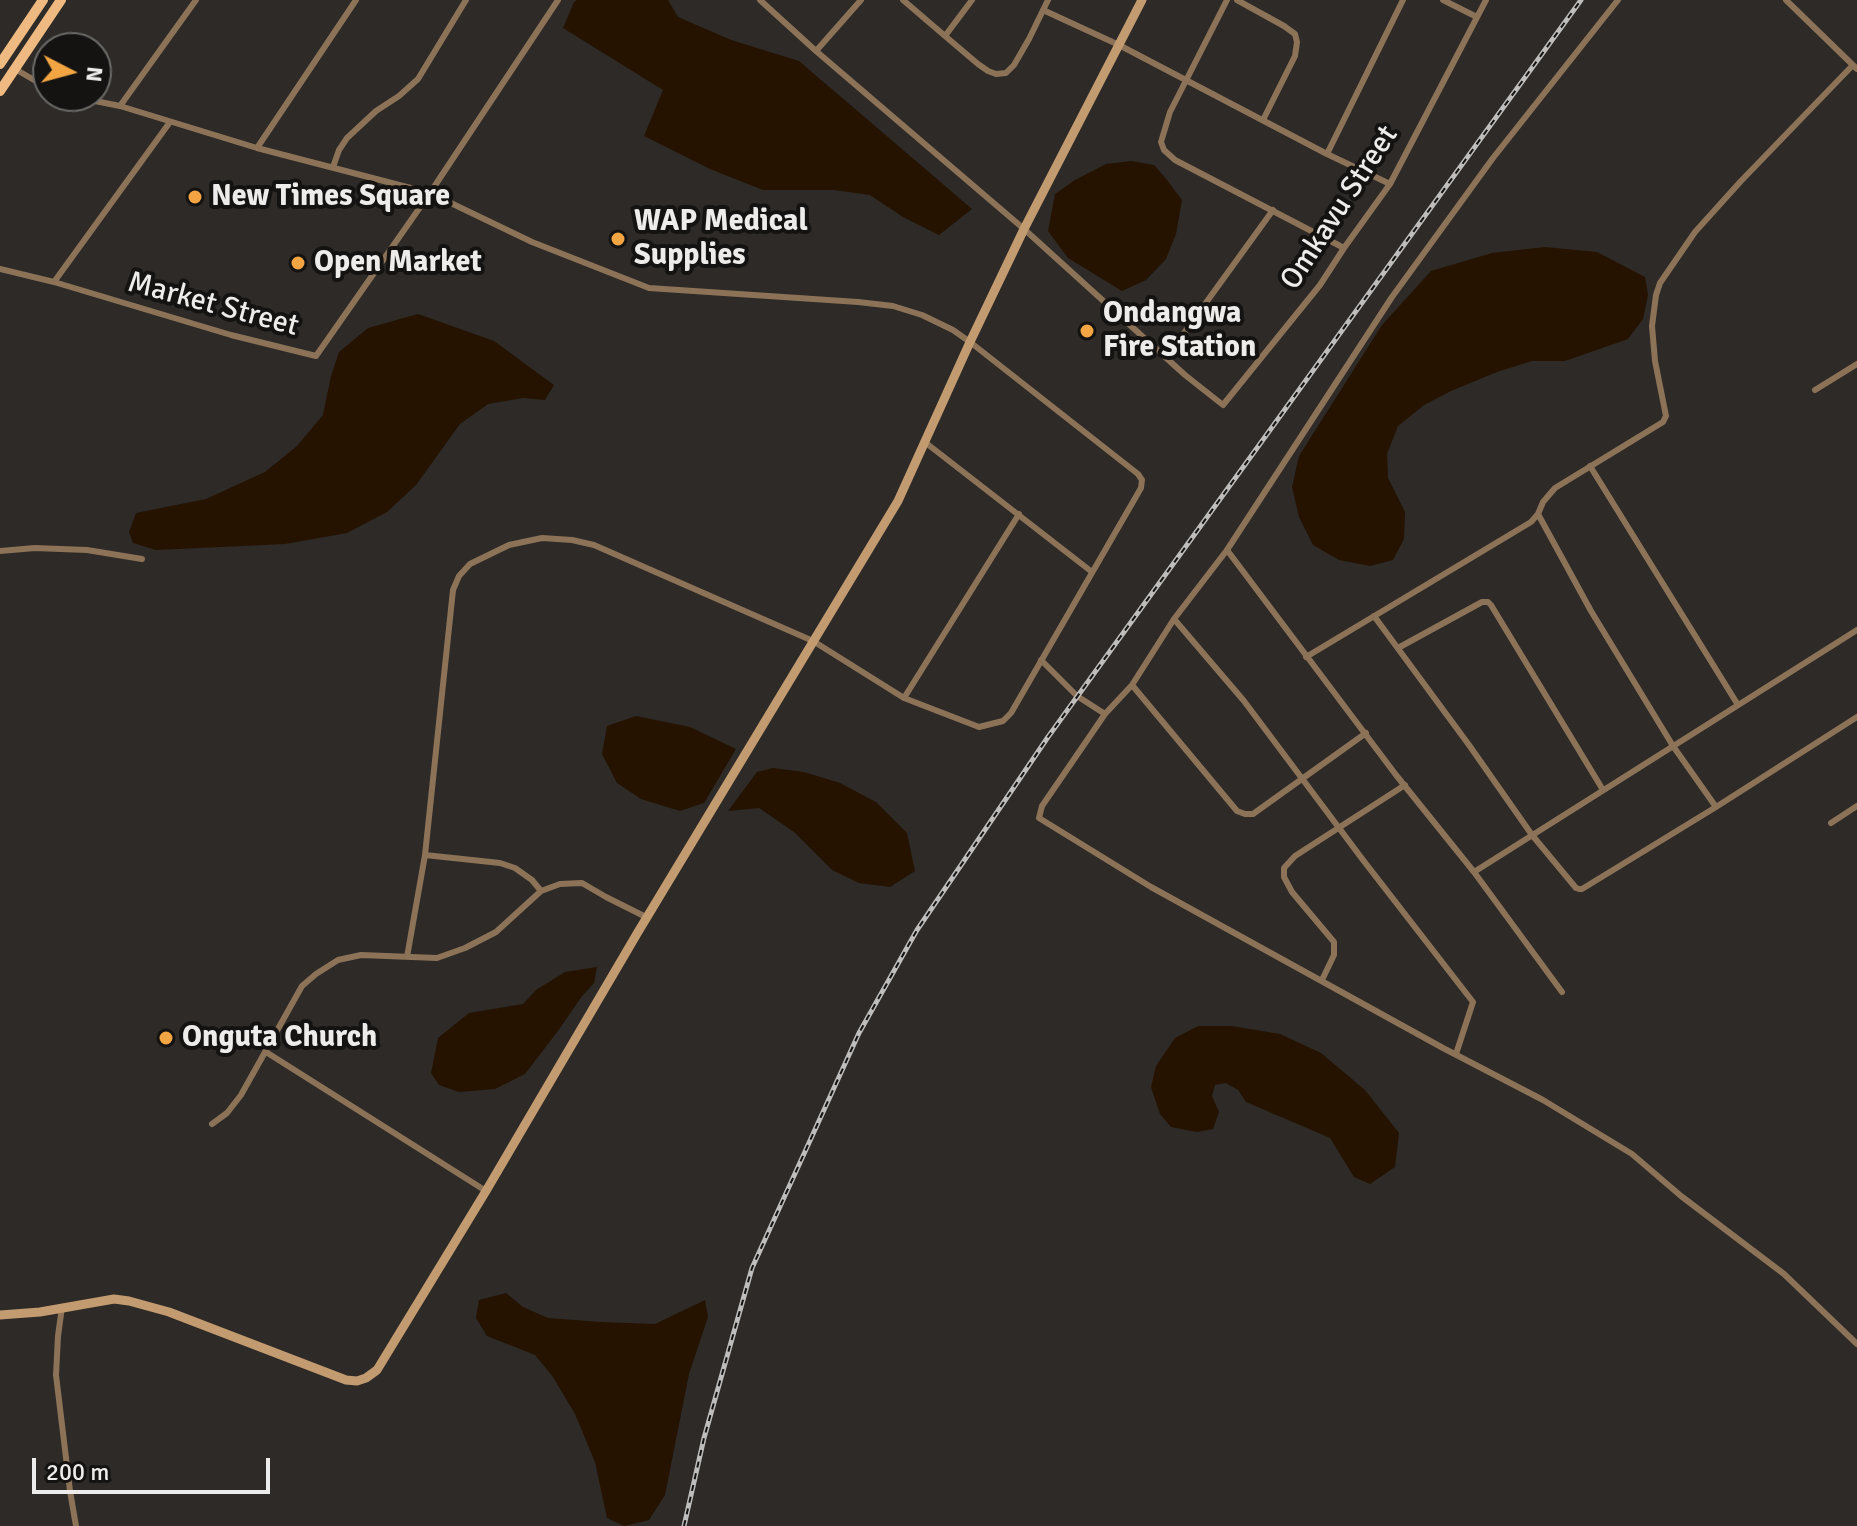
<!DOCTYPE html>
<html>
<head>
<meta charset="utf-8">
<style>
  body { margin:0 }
  #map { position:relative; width:1857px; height:1526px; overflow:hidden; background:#2d2a27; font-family:Signika,sans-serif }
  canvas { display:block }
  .north { position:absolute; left:32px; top:32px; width:80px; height:80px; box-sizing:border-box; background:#141311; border:2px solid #6b6a68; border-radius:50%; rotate:96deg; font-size:22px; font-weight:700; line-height:32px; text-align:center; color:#eeecea }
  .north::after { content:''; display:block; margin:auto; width:28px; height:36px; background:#f3a443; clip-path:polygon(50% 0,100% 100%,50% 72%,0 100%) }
  .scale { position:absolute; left:32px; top:1458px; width:238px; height:36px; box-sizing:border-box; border:4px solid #eeecea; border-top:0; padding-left:10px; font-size:24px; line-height:28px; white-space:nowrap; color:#eeecea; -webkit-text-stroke:6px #141311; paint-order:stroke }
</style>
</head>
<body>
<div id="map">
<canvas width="1857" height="1526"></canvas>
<div class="north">N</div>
<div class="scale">200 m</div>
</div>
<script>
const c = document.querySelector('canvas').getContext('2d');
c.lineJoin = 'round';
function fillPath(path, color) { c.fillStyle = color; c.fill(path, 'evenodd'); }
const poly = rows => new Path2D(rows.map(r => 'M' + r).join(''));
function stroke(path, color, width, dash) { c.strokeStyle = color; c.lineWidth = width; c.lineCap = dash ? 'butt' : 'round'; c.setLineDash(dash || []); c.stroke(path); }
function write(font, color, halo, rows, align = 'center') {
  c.font = font + ' Signika,sans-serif'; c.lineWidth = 8; c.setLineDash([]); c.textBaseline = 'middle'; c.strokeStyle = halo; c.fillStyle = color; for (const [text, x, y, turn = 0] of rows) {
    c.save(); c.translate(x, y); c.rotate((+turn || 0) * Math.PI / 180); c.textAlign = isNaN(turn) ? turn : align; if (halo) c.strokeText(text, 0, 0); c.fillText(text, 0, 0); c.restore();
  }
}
const water = poly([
  [577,0,668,0,678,17,731,40,799,61,972,209,939,235,903,217,870,195,834,190,763,190,710,169,644,136,663,90,563,28,574,2],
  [1131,161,1154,165,1167,180,1182,200,1176,234,1166,259,1146,280,1122,291,1068,258,1048,231,1055,194,1075,180,1106,164],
  [1545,247,1597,252,1645,277,1648,295,1643,319,1628,339,1565,361,1532,361,1497,372,1451,391,1424,405,1398,426,1387,454,1388,478,1405,512,1404,539,1393,560,1370,566,1339,560,1313,545,1299,517,1292,487,1299,456,1382,325,1431,271,1492,253],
  [418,314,494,341,554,385,545,400,523,398,488,404,460,424,416,485,387,512,347,533,285,544,156,550,133,543,129,532,136,513,206,499,265,472,297,446,323,415,331,376,339,352,368,328],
  [636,716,690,727,736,749,704,803,680,811,641,799,617,783,602,754,607,726],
  [773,768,804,772,840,783,876,802,907,833,915,871,890,887,859,883,832,870,794,832,759,808,728,811,757,772],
  [597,967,594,983,582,996,558,1031,525,1074,495,1089,459,1092,439,1085,431,1073,438,1038,469,1013,523,1004,536,990,565,972],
  [1198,1026,1232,1026,1280,1034,1321,1053,1365,1090,1399,1133,1395,1167,1370,1184,1354,1177,1330,1138,1246,1102,1238,1090,1226,1083,1215,1085,1212,1096,1219,1112,1213,1129,1197,1132,1171,1127,1160,1114,1151,1087,1156,1066,1175,1038],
  [506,1293,523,1307,548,1318,601,1322,655,1324,705,1300,708,1317,689,1374,665,1495,649,1520,624,1526,607,1518,595,1462,575,1414,553,1377,535,1355,487,1336,476,1318,479,1300]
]);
const street = poly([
  [760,0,816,51,1024,229,1185,375,1223,405,1320,285,1344,248,1390,184,1486,0],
  [903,0,945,36],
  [972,0,945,36,978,64,988,71,996,74,1006,73,1014,65,1029,39,1048,0],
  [1227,0,1170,112,1161,142,1164,150,1175,160,1344,248],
  [1237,0,1284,26,1295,34,1297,42,1295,56,1263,120],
  [1443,0,1477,17],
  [1618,0,1493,158,1392,297,1227,550,1174,619,1132,685,1105,714,1042,806,1039,818,1151,887,1443,1048,1543,1100,1632,1154,1681,1196,1784,1274,1857,1344],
  [1786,0,1857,69],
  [1043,10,1119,45,1327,154,1390,184],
  [816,51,861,0],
  [13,71,15,69,48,88],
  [70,96,120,106,257,148,430,193,532,242,649,288,858,302,893,306,922,315,953,330,970,342,1138,474,1142,480,1141,488,1011,713,1003,721,979,727,904,698,813,641,594,545,572,540,542,538,509,545,470,564,459,576,453,590,425,855,407,957],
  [120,106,196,0],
  [257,148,356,0],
  [1327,154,1403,0],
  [333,167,339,150,347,138,376,111,399,96,418,79,466,0],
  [0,269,54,282,231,335,316,356,430,193,558,0],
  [54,282,170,122],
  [1166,358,1273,210],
  [1815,390,1857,364],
  [926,443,1092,572],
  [1590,466,1738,705],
  [1538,514,1591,611,1673,746,1716,807],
  [1227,550,1396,775,1474,872,1562,992],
  [0,551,35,548,87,550,142,559],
  [1374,616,1469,745,1532,835,1576,888,1579,889,1582,889,1716,807,1857,717],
  [1174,619,1244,701,1363,860,1473,1002,1456,1054],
  [1398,648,1482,602,1488,602,1491,605,1603,790],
  [1306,657,1531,522,1538,514,1543,502,1555,488,1663,422,1666,416,1655,361,1652,326,1656,295,1660,283,1695,232,1741,181,1853,65],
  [1041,660,1077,696,1105,714],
  [1132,685,1237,811,1245,814,1253,814,1366,733],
  [904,698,1019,514],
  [1831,823,1857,806],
  [425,855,500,863,515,868,532,880,541,891],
  [1474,872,1857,630],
  [1322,980,1334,955,1334,942,1292,892,1284,877,1284,868,1295,856,1405,785],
  [266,1052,486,1191],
  [212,1124,227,1113,241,1095,302,986,316,974,338,960,361,955,437,958,465,948,496,932,541,891,560,884,582,883,606,897,646,917],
  [62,1307,58,1336,56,1375,70,1491,76,1526]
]);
const secondary = poly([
  [0,1315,40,1312,114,1299,129,1301,169,1312,346,1380,357,1381,366,1378,377,1370,486,1191,638,932,898,501,970,342,1024,229,1142,0]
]);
const primary = poly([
  [0,64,43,0],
  [0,91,61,0]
]);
const rail = poly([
  [684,1526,704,1438,752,1268,859,1033,917,930,1048,737,1581,0]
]);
const markers = [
  [195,197,8,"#f3a443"],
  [618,239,8,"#f3a443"],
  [298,263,8,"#f3a443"],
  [1087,331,8,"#f3a443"],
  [166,1038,8,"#f3a443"]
];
const poiNames = [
  ["New Times Square",211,197],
  ["WAP Medical",634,222],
  ["Supplies",634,256],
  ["Open Market",314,263],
  ["Ondangwa",1103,314],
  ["Fire Station",1103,348],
  ["Onguta Church",182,1038]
];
const streetNames = [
  ["Omkavu Street",1340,208,-57],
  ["Market Street",213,305,15]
];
fillPath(water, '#251300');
stroke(street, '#8c7358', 6);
stroke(secondary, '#c39b70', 9);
stroke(primary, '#efba82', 10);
stroke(rail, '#bfbdbb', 5);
stroke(rail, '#141311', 2, [6]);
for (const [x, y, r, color] of markers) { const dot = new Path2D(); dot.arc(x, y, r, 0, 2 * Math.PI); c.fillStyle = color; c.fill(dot); stroke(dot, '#141311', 3); }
write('bold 30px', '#eeecea', '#141311', poiNames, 'left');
write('30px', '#eeecea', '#141311', streetNames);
</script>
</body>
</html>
